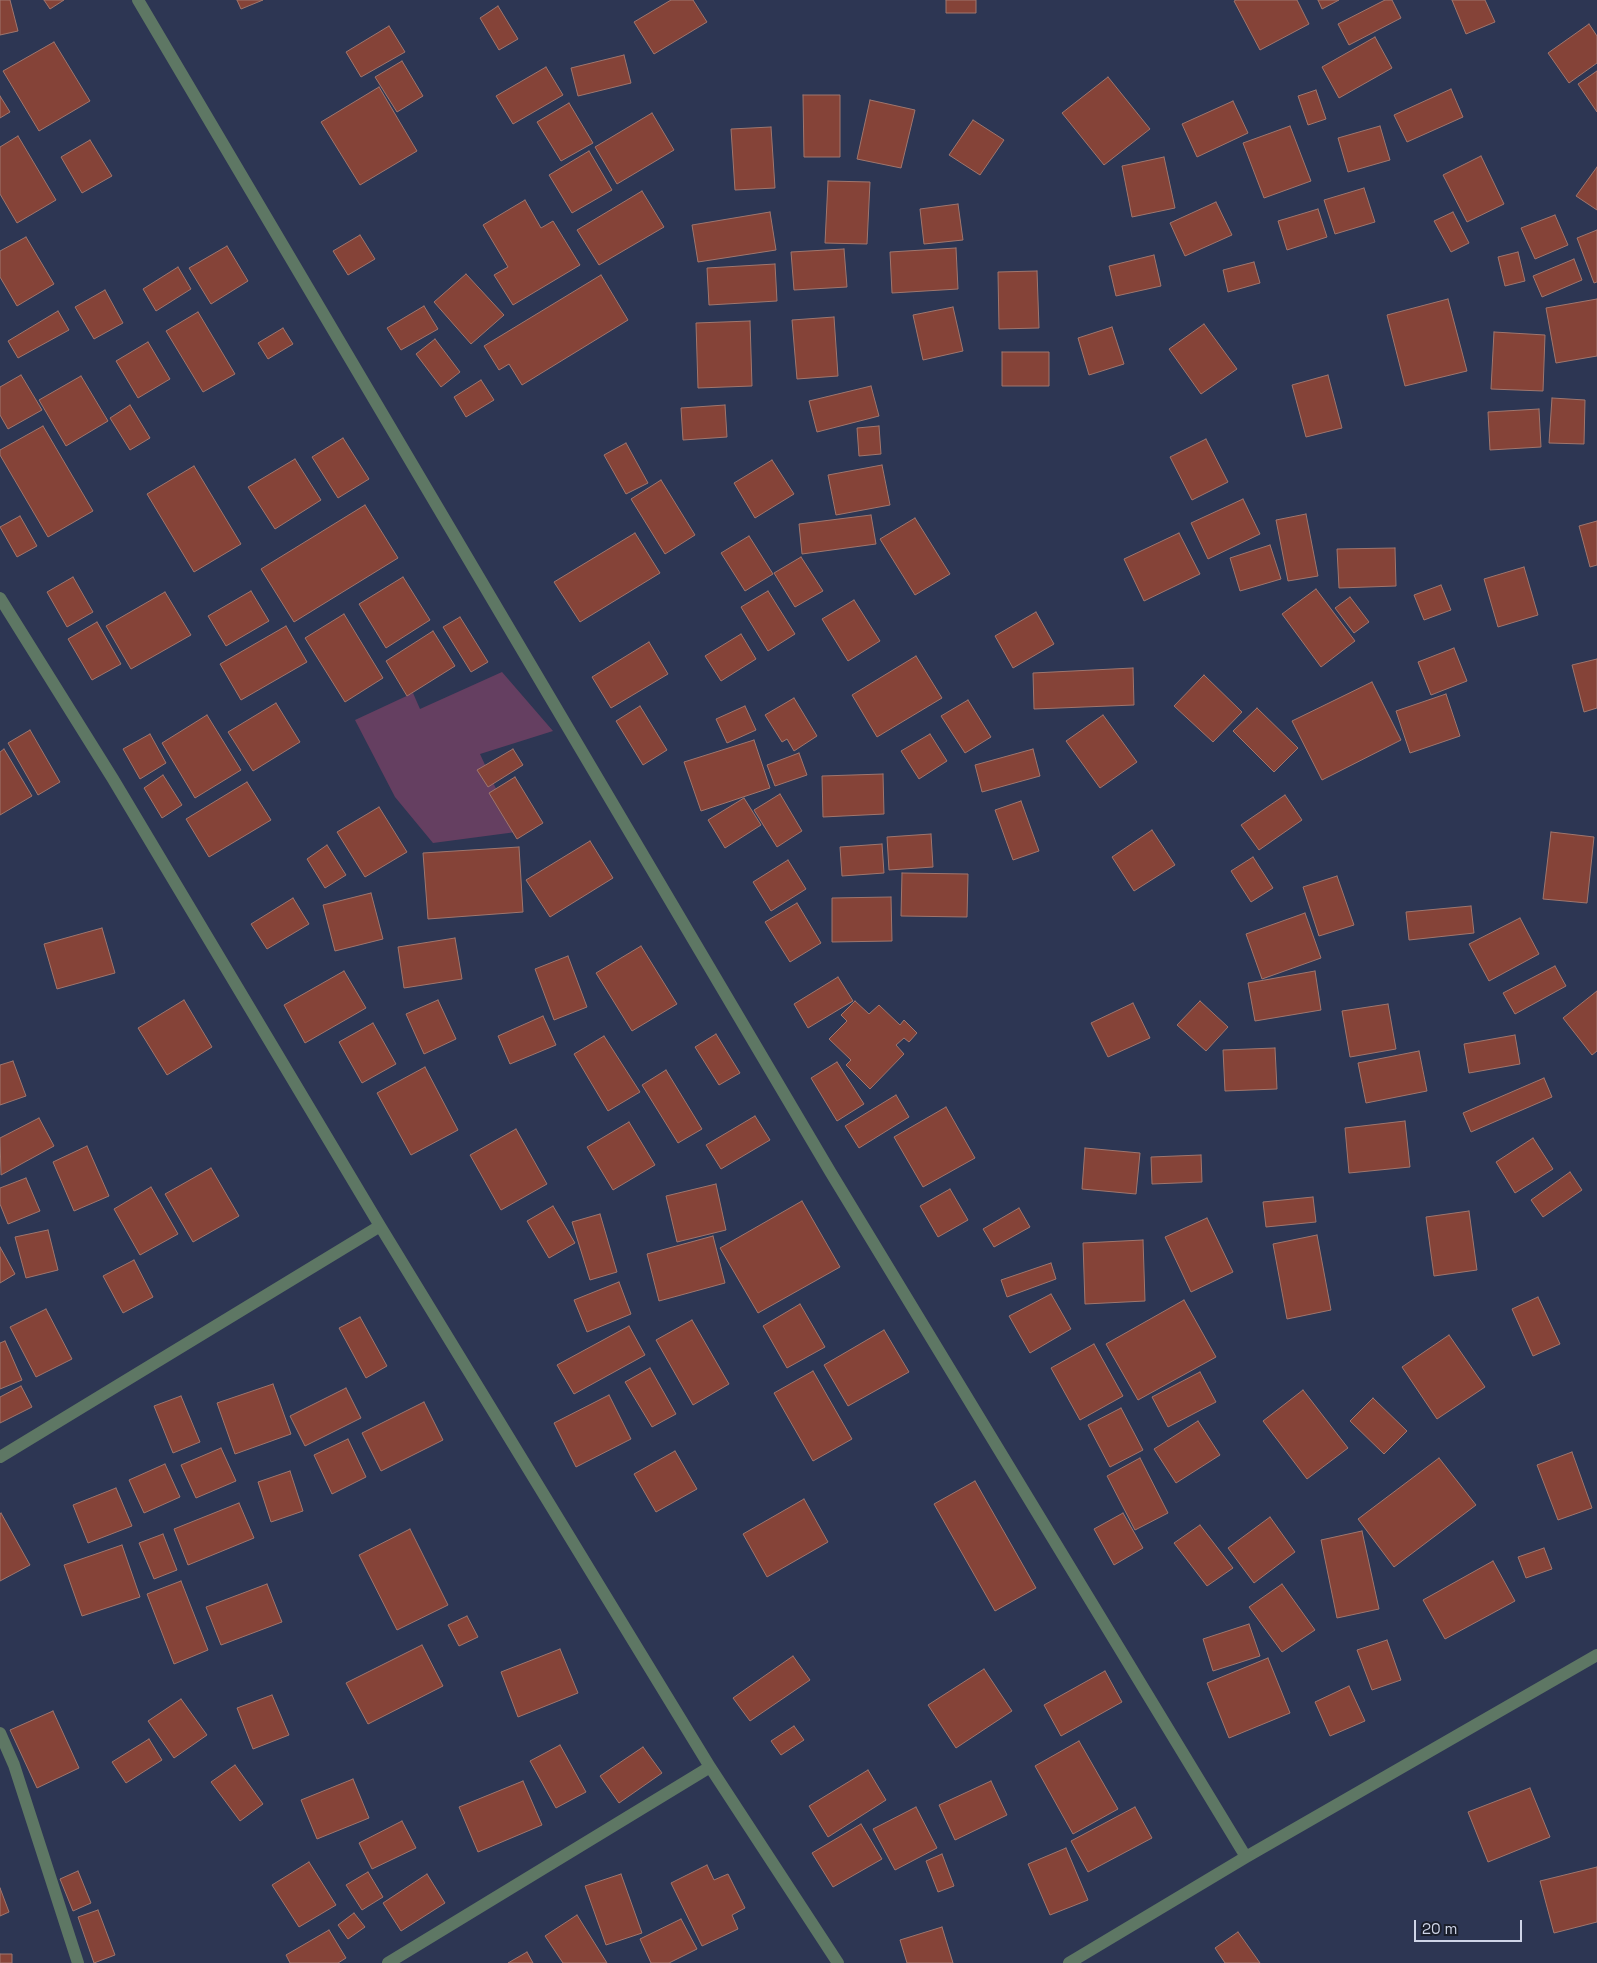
<!DOCTYPE html>
<html>
<head>
<meta charset="utf-8">
<style>
  body { margin:0 }
  #map { position:relative; width:1597px; height:1963px; overflow:hidden; background:#2d3653; font-family:"Space Grotesk",sans-serif }
  canvas { display:block }
  .scale { position:absolute; left:1414px; top:1920px; width:108px; height:22px; box-sizing:border-box; border:2px solid #cfd5e8; border-top:0; padding-left:6px; font-size:15px; line-height:18px; white-space:nowrap; color:#cfd5e8; -webkit-text-stroke:4px #1a1e2b; paint-order:stroke }
</style>
</head>
<body>
<div id="map">
<canvas width="1597" height="1963"></canvas>
<div class="scale">20 m</div>
</div>
<script>
const c = document.querySelector('canvas').getContext('2d');
c.lineJoin = 'round';
function fillPath(path, color) { c.fillStyle = color; c.fill(path, 'evenodd'); }
const poly = rows => new Path2D(rows.map(r => 'M' + r).join(''));
function stroke(path, color, width, dash) { c.strokeStyle = color; c.lineWidth = width; c.lineCap = dash ? 'butt' : 'round'; c.setLineDash(dash || []); c.stroke(path); }
const green = poly([
  [502,672,553,731,480,754,516,832,433,843,395,797,355,720,413,693,420,709]
]);
const building = poly([
  [0,0,10,0,18,31,0,35,0,0],
  [44,0,64,0,50,9,44,0],
  [237,0,263,0,241,9,237,0],
  [671,0,693,0,707,22,654,54,634,22,671,0],
  [946,0,976,0,976,13,946,13,946,0],
  [1236,0,1297,0,1309,24,1260,50,1234,1,1236,0],
  [1318,0,1339,0,1322,9,1318,0],
  [1385,0,1392,0,1401,18,1349,45,1338,24,1385,0],
  [1452,0,1485,0,1495,22,1466,34,1452,0],
  [498,6,518,39,499,50,480,18,498,6],
  [1589,24,1597,36,1597,63,1569,83,1548,53,1589,24],
  [389,26,405,52,361,77,346,52,389,26],
  [1375,37,1392,68,1339,98,1322,67,1375,37],
  [54,42,90,101,39,131,3,71,54,42],
  [624,55,631,83,578,96,571,68,624,55],
  [402,61,423,96,397,112,375,77,402,61],
  [546,67,563,95,513,124,496,96,546,67],
  [1597,71,1597,112,1578,84,1597,71],
  [1108,77,1150,129,1104,165,1062,113,1108,77],
  [379,87,417,151,360,185,321,122,379,87],
  [1451,89,1463,117,1407,142,1394,115,1451,89],
  [1316,90,1326,119,1308,125,1298,96,1316,90],
  [803,95,840,95,840,157,804,157,803,95],
  [0,96,10,112,0,118,0,96],
  [870,100,915,110,901,168,857,159,870,100],
  [1233,101,1248,133,1197,157,1182,124,1233,101],
  [569,103,593,143,561,161,537,122,569,103],
  [652,113,674,150,617,184,595,147,652,113],
  [973,120,1004,140,980,175,949,155,973,120],
  [1290,126,1311,181,1264,198,1243,143,1290,126],
  [1380,126,1390,160,1348,172,1338,138,1380,126],
  [771,127,775,188,735,190,731,129,771,127],
  [18,136,56,200,17,223,0,194,0,147,18,136],
  [90,140,112,176,82,193,61,157,90,140],
  [589,151,612,190,572,213,549,175,589,151],
  [1481,156,1504,204,1467,222,1443,175,1481,156],
  [1164,157,1175,208,1132,217,1122,166,1164,157],
  [1597,167,1597,210,1576,196,1597,167],
  [828,181,870,182,867,244,825,243,828,181],
  [1364,188,1375,222,1335,234,1324,200,1364,188],
  [642,191,664,227,599,265,577,230,642,191],
  [525,200,541,228,553,221,580,265,513,305,494,275,508,267,483,225,525,200],
  [1216,202,1232,235,1185,256,1170,223,1216,202],
  [958,204,963,240,924,244,920,209,958,204],
  [1318,209,1327,237,1287,250,1278,221,1318,209],
  [770,212,776,250,698,262,692,225,770,212],
  [1453,212,1469,243,1451,252,1434,221,1453,212],
  [1555,215,1568,245,1535,259,1521,228,1555,215],
  [1597,230,1597,282,1594,283,1577,238,1597,230],
  [360,235,375,259,348,275,333,251,360,235],
  [26,237,54,284,17,306,0,277,0,251,26,237],
  [227,246,248,281,211,304,189,268,227,246],
  [956,248,958,289,892,293,890,252,956,248],
  [844,249,847,287,794,290,791,252,844,249],
  [1518,252,1525,281,1505,286,1498,257,1518,252],
  [1154,255,1161,286,1116,296,1109,266,1154,255],
  [1574,259,1582,280,1542,297,1533,276,1574,259],
  [1254,262,1260,283,1228,292,1223,270,1254,262],
  [775,264,777,301,709,305,707,268,775,264],
  [178,267,191,289,156,311,143,289,178,267],
  [1037,271,1039,328,999,329,998,272,1037,271],
  [466,274,504,315,471,344,434,302,466,274],
  [601,275,628,320,522,385,509,364,499,370,484,346,601,275],
  [105,290,123,323,94,339,75,307,105,290],
  [1448,299,1467,371,1405,386,1387,315,1448,299],
  [1597,299,1597,356,1556,363,1546,308,1597,299],
  [424,306,438,329,401,350,387,328,424,306],
  [953,307,963,351,923,360,913,315,953,307],
  [58,311,69,330,18,358,8,341,58,311],
  [198,312,235,374,203,392,166,331,198,312],
  [834,317,838,376,797,379,792,320,834,317],
  [750,321,752,386,698,388,696,323,750,321],
  [1204,324,1237,369,1201,394,1169,349,1204,324],
  [1112,327,1124,364,1089,375,1078,338,1112,327],
  [283,328,293,344,268,359,258,343,283,328],
  [1494,332,1545,335,1543,391,1491,389,1494,332],
  [435,339,460,372,441,387,416,354,435,339],
  [148,342,170,379,138,398,116,361,148,342],
  [1002,352,1049,352,1049,386,1002,386,1002,352],
  [21,375,42,410,8,429,0,415,0,387,21,375],
  [1328,375,1342,428,1306,437,1292,385,1328,375],
  [81,376,108,421,66,446,39,400,81,376],
  [481,380,494,400,466,417,454,397,481,380],
  [871,386,879,416,817,432,809,401,871,386],
  [1552,398,1585,400,1584,444,1549,443,1552,398],
  [130,405,150,438,130,450,110,418,130,405],
  [725,405,727,437,683,440,681,408,725,405],
  [1539,409,1541,447,1490,450,1488,412,1539,409],
  [43,426,93,511,48,537,0,455,0,450,43,426],
  [879,426,881,454,859,456,857,428,879,426],
  [343,438,369,479,338,498,312,457,343,438],
  [1206,439,1228,482,1192,500,1170,457,1206,439],
  [626,443,648,483,626,494,604,455,626,443],
  [295,459,321,500,275,529,248,487,295,459],
  [772,460,794,494,755,518,734,483,772,460],
  [882,465,890,505,836,515,828,475,882,465],
  [194,466,241,544,194,572,147,494,194,466],
  [661,480,695,535,665,554,631,499,661,480],
  [1243,499,1260,534,1208,559,1191,523,1243,499],
  [365,505,398,558,294,622,261,569,365,505],
  [1306,514,1318,576,1288,581,1276,520,1306,514],
  [871,515,876,544,802,554,799,524,871,515],
  [20,516,37,546,17,557,0,527,20,516],
  [915,518,950,574,915,595,880,539,915,518],
  [1597,521,1597,565,1590,567,1579,526,1597,521],
  [635,533,660,573,580,622,554,582,635,533],
  [1179,533,1200,574,1144,601,1124,559,1179,533],
  [749,536,773,574,745,591,721,553,749,536],
  [1270,545,1281,579,1240,591,1230,558,1270,545],
  [1395,548,1396,586,1339,588,1337,549,1395,548],
  [801,557,823,591,795,607,774,573,801,557],
  [1524,567,1538,615,1498,627,1484,579,1524,567],
  [73,577,93,612,67,627,47,592,73,577],
  [403,577,430,620,386,648,359,604,403,577],
  [1441,585,1451,610,1424,620,1414,595,1441,585],
  [1316,589,1355,641,1321,667,1282,614,1316,589],
  [251,591,269,621,226,646,208,616,251,591],
  [768,591,795,634,768,651,741,607,768,591],
  [165,592,191,635,131,669,106,626,165,592],
  [1350,597,1369,622,1354,633,1335,608,1350,597],
  [854,600,880,641,848,661,822,619,854,600],
  [1036,612,1054,644,1013,668,995,636,1036,612],
  [344,614,383,678,345,702,305,638,344,614],
  [460,617,488,662,471,672,443,627,460,617],
  [97,622,121,664,92,680,68,639,97,622],
  [286,626,307,662,241,700,220,664,286,626],
  [433,631,455,666,407,696,386,661,433,631],
  [741,634,756,659,721,681,705,656,741,634],
  [649,642,668,674,611,708,592,677,649,642],
  [1454,648,1467,681,1431,695,1418,662,1454,648],
  [916,656,942,698,877,737,852,695,916,656],
  [1597,659,1597,708,1584,712,1572,665,1597,659],
  [1133,668,1134,705,1034,709,1033,673,1133,668],
  [1204,675,1242,712,1213,742,1174,706,1204,675],
  [1372,682,1401,740,1322,780,1292,721,1372,682],
  [1446,694,1460,736,1410,753,1396,711,1446,694],
  [794,698,817,736,794,751,787,739,782,742,765,715,794,698],
  [968,700,991,737,965,753,941,716,968,700],
  [276,703,300,742,253,771,228,732,276,703],
  [640,706,667,750,643,765,616,721,640,706],
  [745,706,756,730,727,743,716,719,745,706],
  [1257,708,1298,748,1274,772,1233,731,1257,708],
  [207,715,241,770,195,798,162,743,207,715],
  [1103,715,1137,762,1100,788,1066,741,1103,715],
  [30,730,60,782,38,795,8,743,30,730],
  [150,734,166,763,140,779,123,749,150,734],
  [930,734,947,761,919,779,901,751,930,734],
  [754,740,770,788,701,811,684,762,754,740],
  [4,749,32,796,0,815,0,752,4,749],
  [513,749,523,765,488,787,477,770,513,749],
  [1033,749,1040,776,982,792,975,765,1033,749],
  [799,753,807,775,775,786,767,765,799,753],
  [883,774,884,814,823,817,822,776,883,774],
  [163,775,182,805,162,818,144,788,163,775],
  [515,777,543,823,517,839,489,793,515,777],
  [247,782,271,820,209,857,186,819,247,782],
  [780,794,802,831,777,847,754,810,780,794],
  [1285,795,1302,820,1259,850,1241,825,1285,795],
  [744,798,761,825,725,848,708,820,744,798],
  [1021,801,1039,851,1013,860,995,810,1021,801],
  [379,807,407,852,365,877,337,832,379,807],
  [1152,830,1175,865,1134,891,1112,857,1152,830],
  [1551,832,1594,837,1587,903,1543,899,1551,832],
  [931,834,933,867,889,870,887,837,931,834],
  [590,841,613,878,550,917,526,880,590,841],
  [882,844,884,873,842,876,840,847,882,844],
  [327,845,346,875,325,888,307,859,327,845],
  [519,847,523,912,428,919,423,853,519,847],
  [1253,857,1273,888,1251,902,1231,871,1253,857],
  [788,860,806,889,771,911,753,882,788,860],
  [902,873,968,874,967,917,901,916,902,873],
  [1337,876,1354,925,1319,936,1303,887,1337,876],
  [371,893,383,939,335,951,323,905,371,893],
  [891,897,892,941,832,942,832,898,891,897],
  [293,898,309,924,267,949,251,924,293,898],
  [797,903,821,943,790,962,765,922,797,903],
  [1471,906,1474,933,1409,940,1406,912,1471,906],
  [1305,913,1321,958,1262,979,1246,934,1305,913],
  [1520,918,1539,954,1489,981,1469,944,1520,918],
  [102,928,115,973,57,989,44,944,102,928],
  [455,938,462,979,404,988,398,947,455,938],
  [641,946,677,1004,632,1031,596,973,641,946],
  [568,956,587,1007,554,1020,535,969,568,956],
  [1555,966,1566,986,1515,1014,1503,993,1555,966],
  [344,971,366,1008,305,1043,284,1005,344,971],
  [1315,971,1321,1010,1255,1021,1248,983,1315,971],
  [838,977,853,1001,808,1028,794,1004,838,977],
  [1597,991,1597,1051,1592,1055,1563,1018,1597,991],
  [184,1000,212,1047,167,1075,138,1028,184,1000],
  [438,1000,456,1039,424,1054,406,1014,438,1000],
  [855,1001,869,1014,879,1005,900,1025,904,1020,917,1033,909,1042,904,1038,896,1045,904,1054,870,1089,846,1065,851,1060,829,1039,847,1021,841,1015,855,1001],
  [1200,1001,1228,1027,1206,1051,1177,1025,1200,1001],
  [1133,1003,1150,1038,1108,1057,1091,1023,1133,1003],
  [1388,1004,1396,1049,1350,1057,1342,1011,1388,1004],
  [543,1016,556,1045,510,1064,498,1036,543,1016],
  [373,1023,396,1064,362,1083,339,1042,373,1023],
  [716,1034,740,1073,719,1085,695,1047,716,1034],
  [1515,1035,1520,1064,1469,1073,1464,1044,1515,1035],
  [604,1036,640,1092,608,1111,574,1054,604,1036],
  [1275,1048,1277,1089,1225,1091,1223,1050,1275,1048],
  [1419,1051,1427,1091,1366,1103,1358,1063,1419,1051],
  [13,1061,26,1096,0,1105,0,1065,13,1061],
  [837,1062,864,1104,837,1121,811,1078,837,1062],
  [425,1067,458,1130,411,1155,377,1093,425,1067],
  [666,1070,702,1129,678,1143,642,1085,666,1070],
  [1544,1078,1552,1097,1471,1132,1463,1113,1544,1078],
  [896,1095,909,1117,859,1148,845,1126,896,1095],
  [946,1107,975,1158,923,1187,894,1137,946,1107],
  [755,1116,770,1140,721,1169,706,1145,755,1116],
  [39,1118,54,1146,1,1175,0,1138,39,1118],
  [1405,1121,1410,1167,1349,1173,1345,1128,1405,1121],
  [629,1122,655,1165,613,1190,587,1147,629,1122],
  [516,1129,547,1184,501,1210,470,1155,516,1129],
  [1533,1138,1553,1169,1515,1193,1496,1162,1533,1138],
  [87,1146,109,1196,74,1211,53,1162,87,1146],
  [1085,1148,1140,1153,1136,1194,1082,1189,1085,1148],
  [1201,1155,1202,1182,1152,1184,1151,1157,1201,1155],
  [211,1168,239,1216,193,1242,165,1194,211,1168],
  [1570,1172,1582,1190,1543,1217,1531,1200,1570,1172],
  [26,1178,40,1211,8,1224,0,1204,0,1188,26,1178],
  [716,1184,726,1230,677,1242,666,1196,716,1184],
  [151,1187,178,1234,140,1255,114,1209,151,1187],
  [950,1189,968,1220,938,1237,920,1206,950,1189],
  [1313,1197,1316,1222,1266,1227,1263,1202,1313,1197],
  [802,1201,840,1267,758,1313,720,1248,802,1201],
  [553,1206,575,1243,549,1258,527,1221,553,1206],
  [1019,1208,1030,1227,994,1247,983,1229,1019,1208],
  [1469,1211,1477,1270,1434,1276,1426,1217,1469,1211],
  [600,1214,617,1272,590,1280,572,1222,600,1214],
  [1207,1218,1233,1272,1191,1292,1165,1237,1207,1218],
  [48,1230,58,1270,26,1278,15,1237,48,1230],
  [1317,1235,1331,1310,1287,1319,1273,1244,1317,1235],
  [713,1236,725,1283,659,1301,647,1254,713,1236],
  [1143,1240,1145,1301,1085,1304,1083,1243,1143,1240],
  [0,1247,15,1274,0,1283,0,1247],
  [134,1260,153,1297,123,1313,103,1276,134,1260],
  [1051,1263,1056,1279,1007,1297,1001,1280,1051,1263],
  [619,1282,631,1314,587,1332,574,1300,619,1282],
  [1051,1294,1071,1329,1030,1353,1009,1316,1051,1294],
  [1538,1297,1560,1344,1533,1356,1512,1309,1538,1297],
  [1184,1300,1216,1357,1138,1400,1106,1344,1184,1300],
  [800,1304,825,1347,787,1368,763,1326,800,1304],
  [46,1309,72,1359,36,1377,10,1327,46,1309],
  [360,1317,387,1366,366,1378,339,1328,360,1317],
  [692,1320,729,1384,693,1405,656,1340,692,1320],
  [629,1326,645,1355,574,1394,557,1365,629,1326],
  [884,1330,909,1372,848,1406,824,1365,884,1330],
  [1449,1335,1485,1387,1437,1419,1402,1367,1449,1335],
  [5,1341,22,1380,0,1389,0,1343,5,1341],
  [1094,1344,1123,1396,1080,1420,1051,1368,1094,1344],
  [650,1368,676,1414,652,1427,625,1382,650,1368],
  [813,1371,852,1439,813,1461,774,1393,813,1371],
  [1200,1372,1216,1402,1168,1427,1152,1397,1200,1372],
  [273,1384,291,1434,235,1454,217,1403,273,1384],
  [21,1386,32,1407,0,1423,0,1397,21,1386],
  [346,1388,361,1418,305,1446,290,1416,346,1388],
  [1303,1390,1348,1448,1307,1479,1263,1421,1303,1390],
  [609,1395,631,1439,576,1467,554,1423,609,1395],
  [181,1396,200,1442,173,1453,154,1406,181,1396],
  [1373,1398,1407,1431,1384,1454,1350,1421,1373,1398],
  [424,1402,443,1440,381,1471,362,1433,424,1402],
  [1121,1408,1143,1450,1110,1467,1088,1425,1121,1408],
  [1198,1421,1220,1455,1176,1483,1154,1449,1198,1421],
  [348,1439,366,1477,332,1494,314,1455,348,1439],
  [221,1448,236,1481,196,1498,181,1465,221,1448],
  [675,1451,697,1489,656,1512,634,1474,675,1451],
  [1572,1452,1592,1508,1558,1520,1537,1465,1572,1452],
  [1140,1458,1168,1513,1135,1530,1107,1476,1140,1458],
  [1439,1458,1476,1505,1394,1567,1358,1519,1439,1458],
  [165,1464,180,1497,144,1513,129,1480,165,1464],
  [290,1471,303,1511,271,1522,258,1482,290,1471],
  [975,1481,1036,1588,995,1611,934,1504,975,1481],
  [116,1488,132,1526,88,1543,73,1505,116,1488],
  [804,1499,828,1542,767,1577,743,1534,804,1499],
  [239,1503,254,1538,188,1565,174,1529,239,1503],
  [1,1513,30,1565,0,1581,0,1514,1,1513],
  [1123,1513,1143,1548,1114,1565,1094,1529,1123,1513],
  [1270,1517,1295,1552,1254,1583,1228,1548,1270,1517],
  [1200,1525,1233,1568,1207,1586,1174,1543,1200,1525],
  [410,1529,448,1605,397,1630,359,1555,410,1529],
  [1362,1531,1379,1609,1337,1618,1321,1540,1362,1531],
  [163,1534,177,1570,154,1579,139,1543,163,1534],
  [122,1545,140,1597,82,1616,64,1565,122,1545],
  [1544,1548,1552,1569,1526,1578,1518,1557,1544,1548],
  [1493,1561,1515,1601,1445,1639,1423,1600,1493,1561],
  [181,1581,208,1650,174,1664,147,1594,181,1581],
  [267,1584,282,1622,221,1645,206,1607,267,1584],
  [1282,1584,1315,1630,1282,1652,1249,1607,1282,1584],
  [467,1616,478,1637,459,1646,448,1625,467,1616],
  [1249,1624,1260,1656,1213,1671,1203,1639,1249,1624],
  [1387,1640,1401,1680,1372,1690,1357,1650,1387,1640],
  [422,1645,443,1686,368,1724,346,1683,422,1645],
  [560,1649,578,1693,518,1717,501,1672,560,1649],
  [793,1656,810,1680,750,1721,733,1698,793,1656],
  [1268,1658,1290,1713,1229,1738,1207,1683,1268,1658],
  [984,1669,1012,1711,956,1748,928,1705,984,1669],
  [1105,1671,1122,1702,1061,1736,1044,1705,1105,1671],
  [1349,1686,1365,1721,1330,1736,1315,1702,1349,1686],
  [272,1695,289,1735,253,1749,237,1708,272,1695],
  [181,1699,207,1735,174,1758,148,1721,181,1699],
  [53,1711,79,1768,37,1788,10,1730,53,1711],
  [794,1726,804,1740,781,1755,771,1741,794,1726],
  [149,1739,162,1760,126,1783,112,1762,149,1739],
  [1079,1741,1118,1809,1073,1834,1035,1766,1079,1741],
  [560,1745,586,1792,556,1808,530,1761,560,1745],
  [643,1747,662,1773,619,1803,600,1776,643,1747],
  [235,1765,263,1804,240,1821,211,1782,235,1765],
  [868,1770,886,1800,828,1837,809,1806,868,1770],
  [353,1779,369,1818,317,1839,301,1800,353,1779],
  [523,1781,542,1825,478,1852,459,1807,523,1781],
  [991,1781,1007,1815,955,1840,939,1805,991,1781],
  [1530,1788,1550,1837,1488,1862,1468,1812,1530,1788],
  [916,1807,937,1848,895,1870,873,1829,916,1807],
  [1135,1807,1152,1838,1088,1872,1071,1841,1135,1807],
  [402,1821,416,1848,372,1869,359,1843,402,1821],
  [861,1824,882,1859,833,1887,812,1853,861,1824],
  [1066,1848,1088,1900,1050,1915,1028,1864,1066,1848],
  [942,1854,954,1886,938,1892,926,1861,942,1854],
  [309,1862,336,1905,299,1927,272,1885,309,1862],
  [707,1865,714,1880,728,1874,745,1908,732,1915,738,1929,702,1946,671,1883,707,1865],
  [1597,1867,1597,1922,1554,1933,1540,1881,1597,1867],
  [78,1871,91,1903,73,1911,60,1879,78,1871],
  [368,1872,383,1897,362,1910,346,1885,368,1872],
  [427,1874,445,1903,401,1931,383,1903,427,1874],
  [621,1874,642,1933,606,1945,585,1886,621,1874],
  [0,1888,9,1912,0,1916,0,1888],
  [98,1910,115,1955,94,1963,78,1917,98,1910],
  [354,1913,365,1927,348,1939,338,1925,354,1913],
  [577,1915,607,1963,563,1963,545,1936,577,1915],
  [681,1919,697,1949,669,1963,651,1963,640,1939,681,1919],
  [942,1927,953,1963,907,1963,900,1940,942,1927],
  [329,1930,346,1958,338,1963,290,1963,286,1955,329,1930],
  [1238,1932,1260,1963,1225,1963,1215,1948,1238,1932],
  [527,1952,533,1963,508,1963,527,1952],
  [0,1954,12,1954,12,1963,0,1963,0,1954]
]);
const minor = poly([
  [138,0,831,1173,1246,1857],
  [0,598,113,779,380,1226,710,1767,838,1963],
  [0,1457,380,1226],
  [0,1733,14,1765,78,1963],
  [388,1963,710,1767],
  [1069,1963,1246,1857,1597,1655]
]);
fillPath(green, '#653f61');
fillPath(building, '#854338');
stroke(building, '#9f766e', 1);
stroke(minor, '#5e7764', 12);
</script>
</body>
</html>
